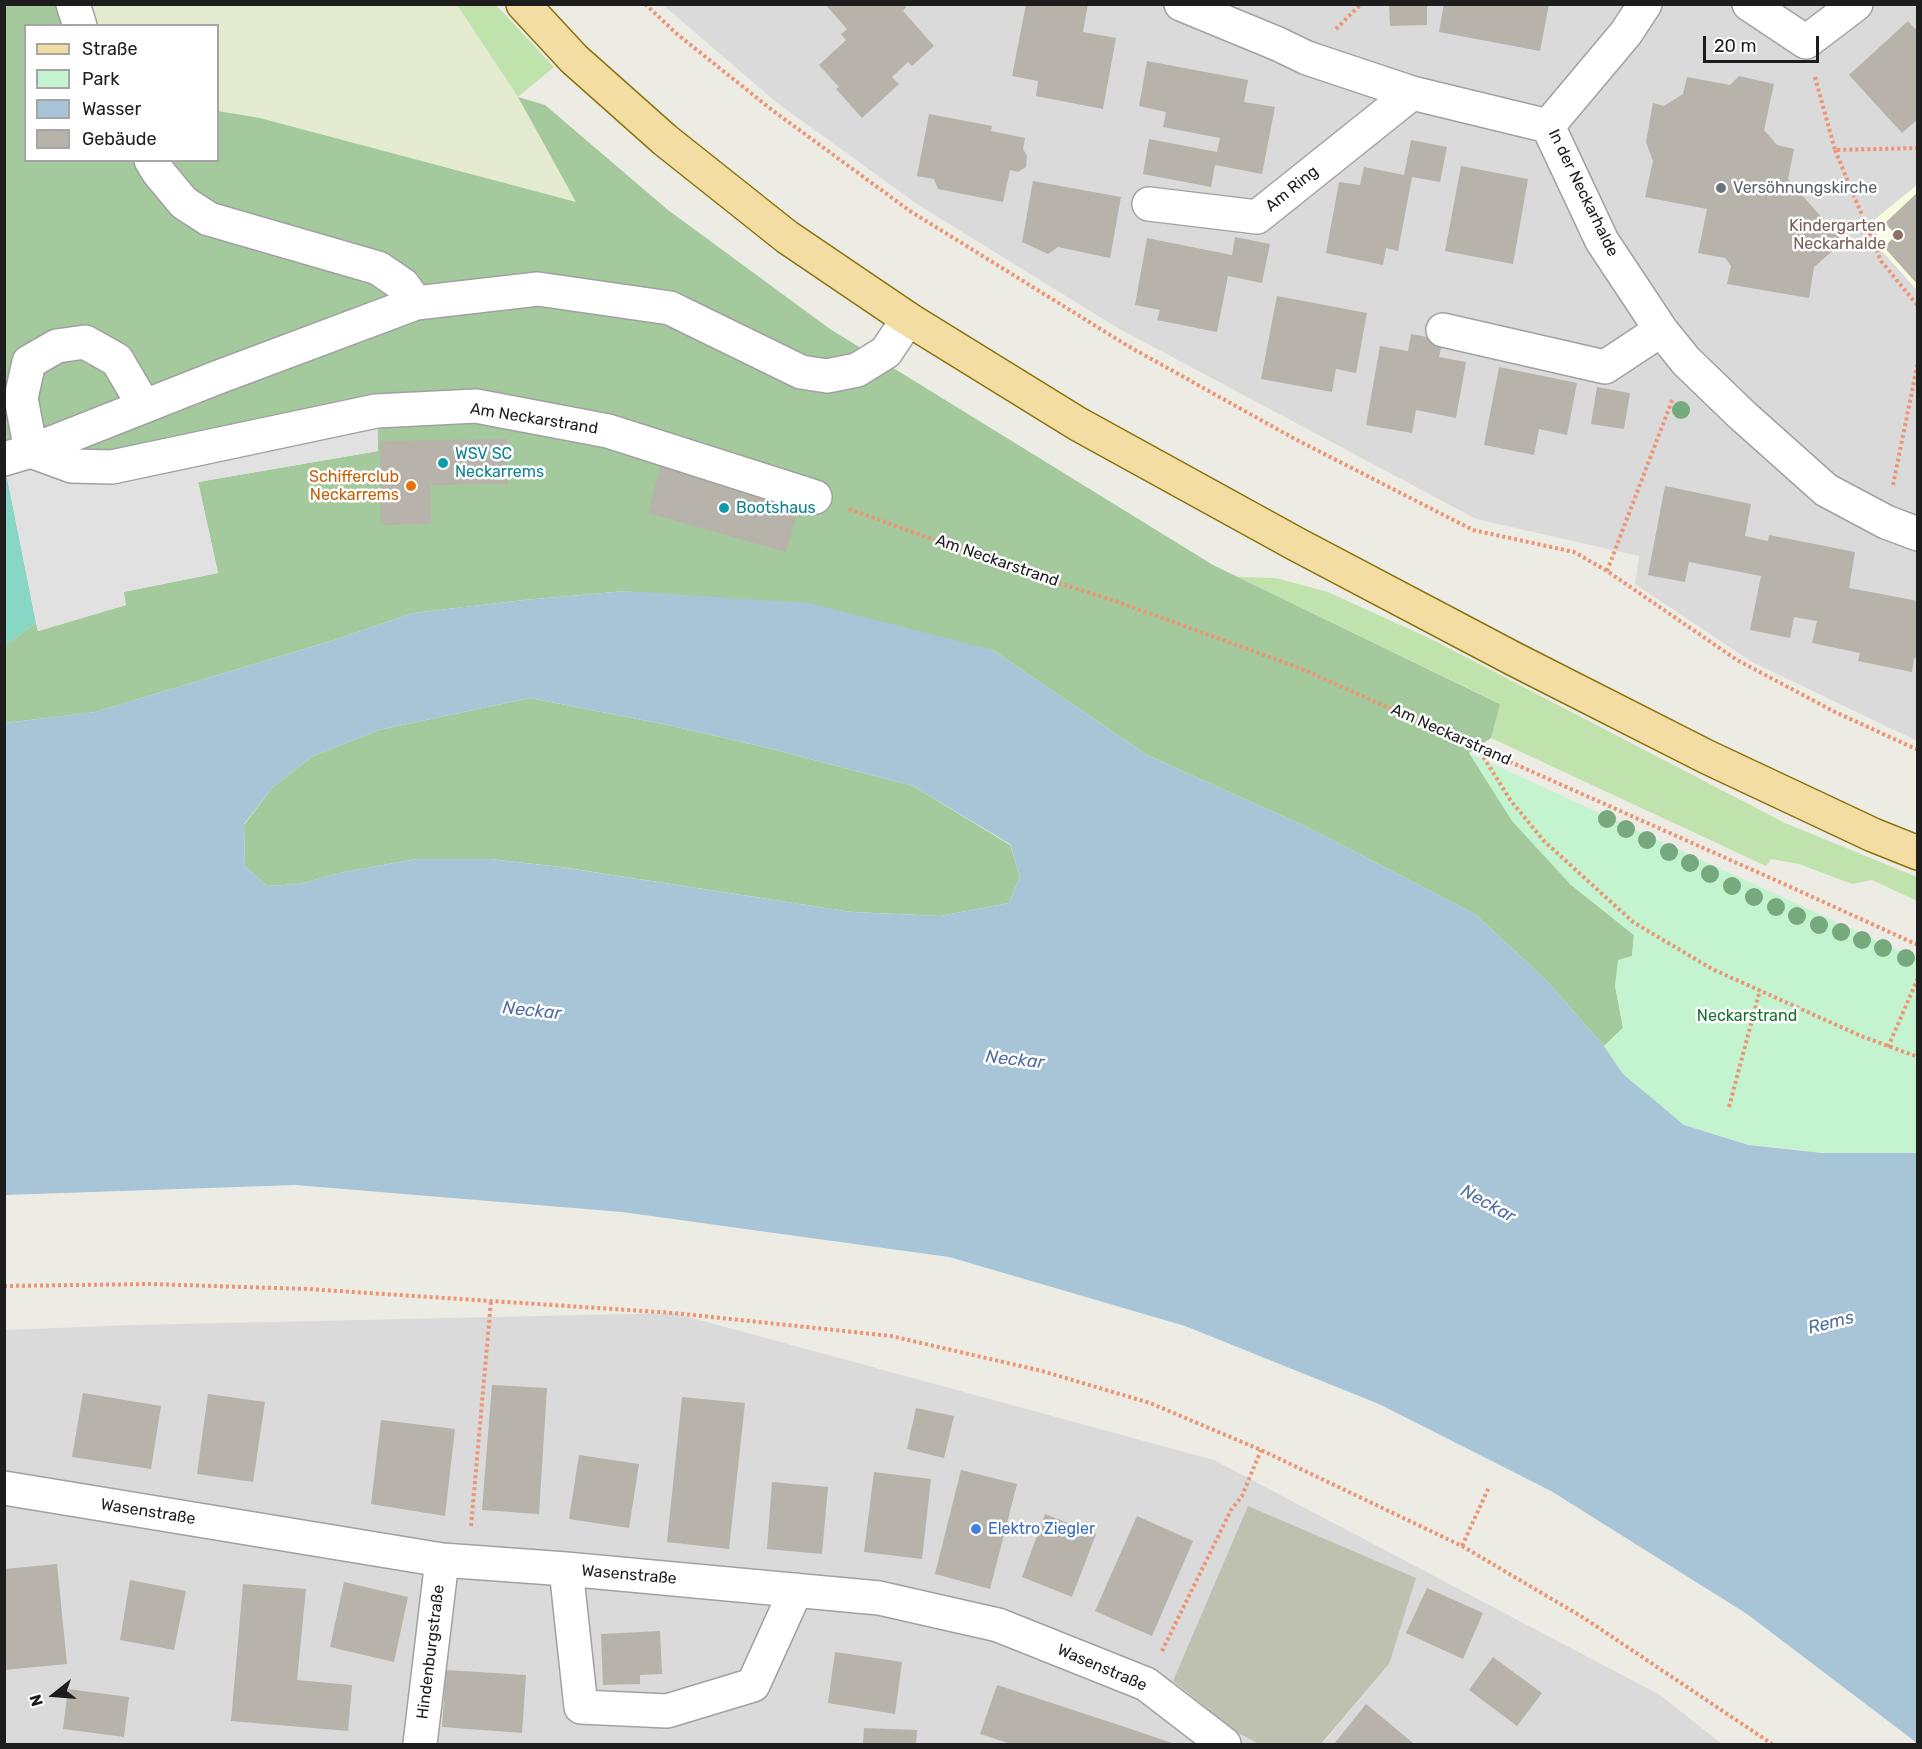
<!DOCTYPE html>
<html>
<head>
<meta charset="utf-8">
<style>
  body { margin:0 }
  #map { position:relative; width:1922px; height:1749px; overflow:hidden; background:#edece4; font-family:Rubik,sans-serif }
  canvas { display:block }
  .frame { position:absolute; inset:0; border:6px solid #1d1d1d; pointer-events:none }
  .legend { position:absolute; left:24px; top:24px; width:195px; height:138px; box-sizing:border-box; background:#fff; border:2px solid #a5a5a5; margin:0; padding:8px 10px; list-style:none; font-size:18px; color:#1d1d1d }
  .legend li { display:flex; align-items:center; gap:12px; height:30px }
  .legend b { width:30px; border:2px solid #a5a5a5 }
  .north { position:absolute; left:24px; top:1665px; width:60px; height:60px; -webkit-text-stroke:4px #fff; paint-order:stroke; rotate:253deg; font-size:16px; font-weight:700; line-height:24px; text-align:center; color:#1d1d1d }
  .north::after { content:''; display:block; margin:auto; width:21px; height:27px; background:#1d1d1d; clip-path:polygon(50% 0,100% 100%,50% 72%,0 100%) }
  .scale { position:absolute; left:1703px; top:36px; width:116px; height:27px; box-sizing:border-box; border:3px solid #1d1d1d; border-top:0; padding-left:8px; font-size:18px; line-height:21px; white-space:nowrap; color:#1d1d1d; -webkit-text-stroke:4px #fff; paint-order:stroke }
</style>
</head>
<body>
<div id="map">
<canvas width="1922" height="1749"></canvas>
<div class="frame"></div>
<ul class="legend">
<li><b style="height:8px;background:#f3dda3"></b>Straße</li>
<li><b style="height:16px;background:#c4f4cf"></b>Park</li>
<li><b style="height:16px;background:#a8c5d7"></b>Wasser</li>
<li><b style="height:16px;background:#b7b2aa"></b>Gebäude</li>
</ul>
<div class="north">N</div>
<div class="scale">20 m</div>
</div>
<script>
const c = document.querySelector('canvas').getContext('2d');
c.lineJoin = 'round';
function fillPath(path, color) { c.fillStyle = color; c.fill(path, 'evenodd'); }
const poly = rows => new Path2D(rows.map(r => 'M' + r).join(''));
function stroke(path, color, width, dash) { c.strokeStyle = color; c.lineWidth = width; c.lineCap = dash ? 'butt' : 'round'; c.setLineDash(dash || []); c.stroke(path); }
function write(font, color, halo, rows, align = 'center') {
  c.font = font + ' Rubik,sans-serif'; c.lineWidth = 5; c.setLineDash([]); c.textBaseline = 'middle'; c.strokeStyle = halo; c.fillStyle = color; for (const [text, x, y, turn = 0] of rows) {
    c.save(); c.translate(x, y); c.rotate((+turn || 0) * Math.PI / 180); c.textAlign = isNaN(turn) ? turn : align; if (halo) c.strokeText(text, 0, 0); c.fillText(text, 0, 0); c.restore();
  }
}
const residential = poly([
  [663,5,1917,5,1917,741,1752,662,1635,584,1639,556,1476,519,1116,327,917,204,776,102],
  [674,1313,1214,1460,1660,1695,1722,1744,1322,1744,1389,1664,1173,1680,1238,1733,1259,1744,5,1744,4,1330,134,1325]
]);
const education = poly([
  [1917,185,1917,290,1881,250,1874,220]
]);
const construction = poly([
  [1248,1506,1416,1578,1389,1664,1321,1744,1259,1744,1238,1733,1173,1681]
]);
const farmland = poly([
  [90,5,457,5,518,97,577,203,260,118,218,111,218,26,95,25]
]);
const grass = poly([
  [457,5,496,5,554,67,518,97],
  [1238,577,1276,578,1328,592,1431,639,1785,823,1917,877,1917,901,1872,880,1852,884,1799,864,1771,859,1766,866,1491,738,1499,703]
]);
const forest = poly([
  [5,5,90,5,95,25,26,26,26,160,218,160,218,111,260,118,576,202,518,97,545,105,668,210,830,329,1213,565,1500,704,1491,738,1469,753,1570,884,1634,935,1632,956,1615,985,1623,1028,1604,1046,1546,980,1475,914,1307,827,1147,755,993,650,626,591,524,600,413,613,334,640,95,712,5,723,5,645,36,623,38,631,126,605,123,592,218,573,198,482,378,451,100,480,5,472],
  [530,698,668,725,768,748,913,786,1010,845,1020,876,1009,903,940,916,852,912,561,867,490,859,416,859,344,872,299,884,267,886,245,866,244,825,273,787,313,756,379,730]
]);
const park = poly([
  [1469,753,1917,959,1917,1153,1822,1153,1752,1145,1684,1125,1623,1074,1604,1046,1623,1028,1615,985,1618,960,1632,956,1634,935,1570,884,1512,821]
]);
const pitch = poly([
  [4,472,6,472,36,623,5,645]
]);
const parking = poly([
  [378,426,378,451,198,482,218,573,124,592,126,605,38,631,6,472]
]);
const water = poly([
  [626,591,809,603,993,650,1147,755,1307,827,1475,914,1546,980,1604,1046,1623,1074,1684,1125,1749,1145,1822,1153,1917,1153,1917,1743,1747,1614,1551,1491,1379,1404,1185,1326,949,1257,622,1212,295,1185,5,1195,5,723,95,712,334,640,413,613,524,600],
  [530,698,668,725,768,748,913,786,1010,844,1020,876,1009,903,940,916,852,912,560,867,490,859,416,859,344,872,299,884,267,886,245,866,244,824,273,787,313,756,379,730]
]);
const building = poly([
  [825,4,904,4,906,7,903,11,934,46,912,66,908,62,892,77,899,84,862,118,836,89,839,87,819,65,846,40,841,34,847,29],
  [1026,4,1088,4,1083,32,1116,38,1103,109,1036,96,1038,81,1012,76],
  [1389,4,1427,4,1427,25,1390,26],
  [1444,4,1549,4,1540,51,1439,32],
  [1908,21,1915,29,1918,27,1918,119,1902,133,1849,75],
  [1147,61,1248,80,1244,102,1275,107,1262,174,1215,165,1211,187,1143,174,1149,139,1217,152,1220,138,1163,127,1166,112,1139,106],
  [1739,76,1774,84,1764,130,1777,145,1794,149,1788,179,1843,242,1814,267,1809,298,1727,284,1731,266,1725,258,1698,253,1707,209,1645,197,1653,161,1646,142,1653,103,1664,106,1683,94,1687,77,1730,85],
  [929,114,992,126,991,131,1025,138,1023,149,1027,156,1026,167,1018,172,1010,170,1003,202,938,189,934,179,917,176],
  [1411,140,1447,147,1440,182,1412,177,1398,251,1386,248,1383,265,1326,253,1339,182,1360,185,1364,167,1404,175],
  [1461,166,1528,179,1513,264,1445,251],
  [1033,181,1121,197,1110,258,1058,247,1048,254,1022,242],
  [1918,192,1918,285,1884,247,1896,235,1885,223],
  [1235,237,1270,244,1262,283,1228,276,1217,332,1157,320,1160,310,1135,305,1147,238,1232,255],
  [1277,296,1367,313,1356,373,1336,369,1332,392,1261,379],
  [1411,334,1443,340,1439,357,1466,362,1456,418,1416,410,1412,433,1366,425,1380,346,1408,351],
  [1499,367,1577,383,1567,435,1539,429,1534,455,1484,445],
  [1597,387,1630,393,1624,429,1591,424],
  [507,439,508,484,430,485,431,524,381,525,380,441],
  [661,464,800,503,786,552,648,513],
  [1665,486,1751,504,1745,536,1768,541,1769,535,1855,552,1849,588,1918,601,1918,659,1914,658,1912,672,1858,661,1860,653,1812,643,1817,621,1794,617,1790,638,1750,630,1761,576,1689,562,1685,582,1648,575],
  [492,1385,547,1388,539,1514,482,1510],
  [83,1393,161,1406,151,1469,72,1457],
  [208,1394,265,1402,253,1482,197,1474],
  [682,1397,745,1403,729,1549,667,1542],
  [916,1408,954,1416,944,1458,907,1449],
  [381,1420,455,1429,445,1516,371,1504],
  [579,1455,639,1464,629,1528,569,1519],
  [961,1470,1017,1484,990,1589,935,1574],
  [874,1472,931,1479,922,1559,864,1552],
  [772,1482,828,1487,822,1554,767,1549],
  [1045,1514,1096,1534,1072,1597,1022,1577],
  [1137,1516,1193,1541,1152,1636,1095,1611],
  [57,1564,67,1664,4,1670,4,1569],
  [130,1580,186,1591,174,1650,120,1640],
  [344,1582,408,1597,394,1662,330,1647],
  [243,1584,306,1589,297,1680,352,1685,348,1731,231,1721],
  [1427,1588,1483,1613,1463,1659,1406,1633],
  [660,1631,662,1674,640,1675,640,1684,603,1685,601,1634],
  [835,1652,902,1662,895,1714,828,1703],
  [1493,1657,1542,1693,1517,1726,1469,1690],
  [446,1670,526,1675,522,1733,442,1727],
  [997,1685,1128,1728,1175,1744,1011,1744,980,1734],
  [68,1689,129,1697,124,1737,63,1729],
  [1366,1704,1413,1743,1412,1744,1334,1744],
  [864,1728,917,1730,916,1744,863,1744]
]);
const path = poly([
  [645,4,677,34,772,110,910,211,1128,346,1295,439,1473,530,1574,552,1607,571,1737,660,1835,712,1918,750],
  [1336,29,1361,4],
  [1815,77,1835,150,1918,148],
  [1835,150,1881,261,1918,306],
  [1893,485,1918,362],
  [849,509,1009,567,1121,603,1297,667,1773,879,1918,945],
  [1607,571,1673,398],
  [1477,747,1511,801,1544,841,1633,922,1712,969,1861,1036,1918,1057],
  [1888,1047,1918,978],
  [1729,1107,1760,990],
  [4,1286,150,1284,308,1289,674,1313,891,1336,1042,1371,1150,1403,1261,1450,1462,1546,1584,1618,1772,1744],
  [471,1526,491,1301],
  [1462,1546,1489,1487],
  [1162,1651,1231,1510,1242,1496,1261,1450]
]);
const minor = poly([
  [73,4,80,26],
  [1181,4,1278,44,1307,58,1412,93,1548,126],
  [1645,4,1626,33,1548,126,1602,241,1661,330,1686,361,1742,415,1826,490,1886,522,1918,534],
  [1749,4,1806,42,1856,4],
  [151,160,159,173,184,203,209,219,378,268,403,285,416,303],
  [1149,204,1257,217,1412,93],
  [1443,330,1605,367,1661,330],
  [31,451,72,466,112,467,376,411,476,406,608,431,815,497],
  [31,451,21,398,29,362,57,346,85,342,117,360,144,406],
  [4,459,31,451,216,378,416,303,538,289,670,308,801,372,827,376,857,370,886,352,908,319],
  [4,1488,442,1560,566,1569,879,1598,998,1625,1146,1684,1224,1744],
  [566,1569,581,1707,667,1711,753,1685,796,1590],
  [420,1744,442,1560]
]);
const major = poly([
  [523,4,574,59,665,140,787,237,908,319,1078,424,1296,544,1514,659,1707,757,1873,835,1918,853]
]);
const trees = [
  [1681,410],
  [1607,819],
  [1626,829],
  [1647,840],
  [1669,852],
  [1690,863],
  [1710,874],
  [1732,886],
  [1754,897],
  [1776,907],
  [1797,916],
  [1819,925],
  [1841,932],
  [1862,940],
  [1883,948],
  [1906,958]
];
const markers = [
  [1721,188,6,"#6b7280"],
  [1898,235,6,"#8d6e63"],
  [443,463,6,"#0f9aa8"],
  [411,486,6,"#e8710a"],
  [724,508,6,"#0f9aa8"],
  [976,1529,6,"#3f7fe0"]
];
const worshipNames = [
  ["Versöhnungskirche",1733,188]
];
const streetNames = [
  ["Am Ring",1292,189,-39],
  ["In der Neckarhalde",1583,193,64],
  ["Am Neckarstrand",534,419,9],
  ["Am Neckarstrand",997,561,19],
  ["Am Neckarstrand",1451,735,24],
  ["Wasenstraße",148,1512,9],
  ["Wasenstraße",629,1575,5],
  ["Hindenburgstraße",431,1652,-83],
  ["Wasenstraße",1102,1668,23]
];
const educationNames = [
  ["Kindergarten",1886,226],
  ["Neckarhalde",1886,244]
];
const cultureNames = [
  ["WSV SC",455,454],
  ["Neckarrems",455,472],
  ["Bootshaus",736,508]
];
const foodNames = [
  ["Schifferclub",399,477],
  ["Neckarrems",399,495]
];
const parkNames = [
  ["Neckarstrand",1747,1016]
];
const shopNames = [
  ["Elektro Ziegler",988,1529]
];
const waterNames = [
  ["Neckar",532,1011,6],
  ["Neckar",1015,1060,6],
  ["Neckar",1488,1204,29],
  ["Rems",1831,1323,-14]
];
fillPath(residential, '#dbdada');
fillPath(education, '#f7fcde');
fillPath(construction, '#bfc1b0');
fillPath(farmland, '#e5ebd1');
fillPath(grass, '#c0e3ae');
fillPath(forest, '#a3c99c');
fillPath(park, '#c4f4cf');
fillPath(pitch, '#88d6c4');
fillPath(parking, '#e1e1e1');
fillPath(water, '#a8c5d7');
fillPath(building, '#b7b2aa');
stroke(minor, '#a1a1a1', 36);
stroke(major, '#89730d', 36);
stroke(path, '#ed9475', 4, [3, 3]);
stroke(minor, '#fff', 33);
stroke(major, '#f3dda3', 33);
c.fillStyle = '#76a97e';
for (const [x, y] of trees) { c.beginPath(); c.arc(x, y, 9, 0, 2 * Math.PI); c.fill(); }
for (const [x, y, r, color] of markers) { const dot = new Path2D(); dot.arc(x, y, r, 0, 2 * Math.PI); c.fillStyle = color; c.fill(dot); stroke(dot, '#fff', 2); }
write('16px', '#5b616d', '#fff', worshipNames, 'left');
write('16px', '#1d1d1d', '#fff', streetNames);
write('16px', '#785e54', '#fff', educationNames, 'right');
write('16px', '#0d838f', '#fff', cultureNames, 'left');
write('16px', '#c56008', '#fff', foodNames, 'right');
write('16px', '#15722b', '#fff', parkNames);
write('16px', '#366cbe', '#fff', shopNames, 'left');
write('italic 18px', '#526fa4', '#fff', waterNames);
</script>
</body>
</html>
